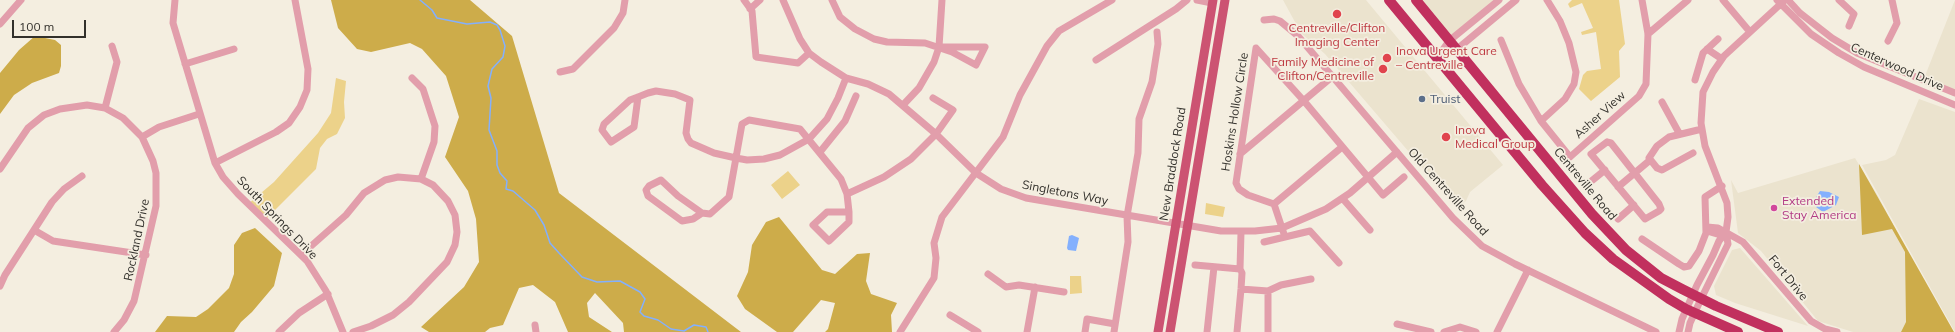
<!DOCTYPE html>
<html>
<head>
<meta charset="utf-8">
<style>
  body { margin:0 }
  #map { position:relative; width:1955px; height:332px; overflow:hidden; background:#f4eee0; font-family:Mulish,sans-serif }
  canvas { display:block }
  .scale { position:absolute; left:12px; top:20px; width:74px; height:18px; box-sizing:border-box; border:2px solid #32302b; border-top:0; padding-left:5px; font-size:12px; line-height:14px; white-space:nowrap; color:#32302b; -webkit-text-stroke:3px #f4eee0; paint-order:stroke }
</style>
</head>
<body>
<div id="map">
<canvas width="1955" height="332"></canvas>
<div class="scale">100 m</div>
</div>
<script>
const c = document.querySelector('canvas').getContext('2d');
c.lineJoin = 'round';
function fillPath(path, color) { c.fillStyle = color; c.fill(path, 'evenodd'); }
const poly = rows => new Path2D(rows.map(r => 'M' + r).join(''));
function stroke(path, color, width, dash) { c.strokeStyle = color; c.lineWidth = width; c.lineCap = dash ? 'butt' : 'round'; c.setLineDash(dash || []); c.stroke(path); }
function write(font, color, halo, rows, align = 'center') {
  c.font = font + ' Mulish,sans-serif'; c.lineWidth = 3.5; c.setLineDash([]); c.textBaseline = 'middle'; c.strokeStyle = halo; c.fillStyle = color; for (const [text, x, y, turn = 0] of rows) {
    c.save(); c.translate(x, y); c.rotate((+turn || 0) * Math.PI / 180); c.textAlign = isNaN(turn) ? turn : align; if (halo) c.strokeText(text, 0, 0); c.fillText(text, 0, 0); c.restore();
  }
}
const built = poly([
  [1283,0,1366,0,1503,165,1470,192,1466,201,1457,208,1325,54,1301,33],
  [1416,0,1496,0,1449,41],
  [1955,0,1955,93,1923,81],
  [1919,99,1955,112,1955,332,1862,165,1886,160,1895,155],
  [1855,158,1878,196,1939,312,1915,332,1853,332,1818,321,1761,251,1738,233,1731,180,1738,193],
  [1740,248,1808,326,1735,303,1716,295,1714,286,1732,250]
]);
const green = poly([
  [1572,0,1619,0,1625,44,1619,51,1620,77,1591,101,1579,89,1583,75,1587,71,1601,69,1596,32,1582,35,1581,32,1593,28,1582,3,1570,8,1568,4],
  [336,78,346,81,344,102,345,118,337,134,327,139,320,148,316,169,265,220,248,204,274,182,318,133,331,113],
  [788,171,800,185,782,199,771,185],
  [1206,203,1225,207,1223,217,1205,214],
  [1070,276,1081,276,1082,293,1070,294]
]);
const forest = poly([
  [331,0,470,0,512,36,559,193,741,332,624,332,623,323,595,293,587,303,589,317,612,332,568,332,555,302,533,285,519,288,503,325,490,328,485,332,429,332,421,327,464,287,479,262,476,219,468,191,445,157,459,117,446,76,422,49,410,43,371,52,357,49,338,28],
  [35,36,55,40,61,45,61,66,59,73,32,83,14,95,0,114,0,73,19,50],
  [1859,164,1954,332,1901,332,1906,322,1905,252,1892,229,1862,235],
  [779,217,822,270,835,274,857,254,870,253,866,281,871,294,897,303,891,315,892,332,825,332,828,329,835,303,821,300,793,332,777,332,745,309,737,296,748,272,752,245,766,222],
  [255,228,282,253,274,286,252,312,241,322,234,332,155,332,167,316,196,317,208,309,229,288,234,274,234,245,242,233]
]);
const water = poly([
  [1820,191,1829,192,1839,197,1836,205,1823,212,1816,207,1813,202],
  [1072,235,1079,238,1076,251,1068,250,1067,248,1069,236]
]);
const stream = poly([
  [420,0,432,10,437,18,467,24,490,22,497,25,500,30,505,46,503,57,492,69,488,86,491,98,489,130,497,151,497,165,500,173,507,181,506,189,513,191,535,210,544,225,550,243,559,253,582,277,597,282,620,281,640,292,645,299,640,312,644,316,658,320,671,329,684,331,694,325,706,327,708,332]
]);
const minor = poly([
  [175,0,173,23,215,163,223,177,238,194,307,261,326,291,343,332],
  [744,0,752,11,756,57,798,63,809,53],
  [783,0,800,39,809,53,821,62,846,78,868,84,889,94,936,134,976,173,1001,189,1026,198,1221,231,1255,231,1282,228,1326,209,1350,193,1397,152],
  [832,0,840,17,855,29,874,39,887,42,925,43,952,52,976,65,985,47,939,47],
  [1197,0,1212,3],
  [1723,0,1750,32],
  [1777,0,1811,34,1839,53,1864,67,1955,105],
  [1788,0,1800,13,1832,38,1857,53,1955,93],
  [1839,0,1854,14,1849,26],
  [750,9,760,0],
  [1264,20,1274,19,1280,21,1298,36,1453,218,1482,246,1515,264,1656,332],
  [0,24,21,0],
  [1648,34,1688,0],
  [1501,40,1519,84,1541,121,1570,157,1639,96,1646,84,1648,34,1642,0],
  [1888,41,1897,23,1892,0],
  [1707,49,1722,59],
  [1437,58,1456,50,1516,0],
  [1437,58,1449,41,1499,0],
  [1096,60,1176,9,1187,0],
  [185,64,234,49],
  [560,72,573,69,614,28,623,13,625,0],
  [412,78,423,89,435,126,434,142,421,179],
  [1695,80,1703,53,1718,39],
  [638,97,634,127,611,142,602,130,604,124,630,100,638,97,648,93,656,91,675,94,690,100,686,133,688,139,691,143,714,153,736,158,747,160,764,159,780,155,809,139,827,119,838,98,846,78],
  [1662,102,1679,133],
  [903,105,919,88,934,62,939,47,942,0],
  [105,108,117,62,112,46],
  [1541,121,1565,99,1574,84,1576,72,1569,43,1560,21,1547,0],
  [142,137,159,127,199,114],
  [1607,142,1611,143,1659,204,1661,209,1659,211,1645,219,1591,154,1607,142],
  [820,152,845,121,856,96],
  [1693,153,1662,170,1657,168,1649,158,1657,146,1669,137,1702,129],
  [1240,154,1333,76],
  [215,163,276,132,289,123,300,107,307,90,308,69,295,0],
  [0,169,28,128,44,115,60,109,87,105,105,108,123,118,142,137,153,161,156,173,156,206,134,301,124,320,114,332],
  [1589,183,1605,170],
  [1618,187,1649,161],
  [847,194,884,177,911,159,936,134,953,110,933,98],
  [1343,199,1370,230],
  [1274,204,1342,147],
  [702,213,693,219,682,221,648,196,646,190,649,186,661,180,678,196,702,213,710,214,729,197,742,124,749,120,800,129,841,179,847,194,849,212,849,222,829,241,813,225,827,212,849,212],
  [1618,219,1634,205],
  [1707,227,1718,228,1743,242,1811,321,1825,329,1837,332],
  [34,230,53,241,146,255],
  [1707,231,1717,234,1726,232],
  [1285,237,1274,204,1248,195,1239,189,1236,183,1256,48,1304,101,1383,195,1404,177],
  [1642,239,1679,264,1684,267,1689,266,1699,251,1706,233,1705,197,1722,186],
  [1264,242,1310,231,1339,263],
  [301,255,346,215,364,193,385,180,398,177,421,179,433,185,448,201,455,215,457,232,455,245,447,262,409,302,393,315,371,326,353,332],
  [1195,265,1240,269],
  [988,274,1006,287,1019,285,1064,292],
  [0,286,5,275,52,202,64,189,82,176],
  [1241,289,1268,291,1281,285,1311,279],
  [950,315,978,332],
  [1397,324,1431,332],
  [535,325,536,332],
  [279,332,299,313,328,294],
  [900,332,934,278,936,258,934,243,942,217,1003,137,1020,95,1047,46,1059,31,1112,0],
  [1027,332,1035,287],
  [1085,332,1087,319,1115,324],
  [1114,332,1128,242,1127,216,1138,153,1139,119,1152,82,1158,44,1157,32],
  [1207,332,1214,267],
  [1237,332,1241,289,1242,273,1240,269,1241,232],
  [1268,332,1268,291],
  [1444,332,1460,327,1476,332],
  [1497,332,1528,270],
  [1679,332,1682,319,1697,285,1713,255,1719,241,1726,232],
  [1688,332,1690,323,1701,299,1728,244,1726,232,1728,217,1727,203,1705,146,1701,123,1703,92,1713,72,1724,56,1785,0]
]);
const major = poly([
  [1158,332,1213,0],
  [1170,332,1225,0]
]);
const highway = poly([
  [1389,0,1542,185,1585,233,1613,259,1669,299,1686,309,1738,332],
  [1416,0,1592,214,1626,250,1661,278,1682,289,1716,306,1778,332]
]);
const markers = [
  [1337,14,5,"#e0444e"],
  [1387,58,5,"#e0444e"],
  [1383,69,5,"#e0444e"],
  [1422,99,4,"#5c6f8a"],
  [1446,137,5,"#e0444e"],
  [1774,208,4,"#d1479c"]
];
const healthNames = [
  ["Centreville/Clifton",1337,28,"center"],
  ["Imaging Center",1337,42,"center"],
  ["Inova Urgent Care",1396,51],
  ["– Centreville",1396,65],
  ["Family Medicine of",1374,62,"right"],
  ["Clifton/Centreville",1374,76,"right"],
  ["Inova",1455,130],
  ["Medical Group",1455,144]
];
const streetNames = [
  ["Centerwood Drive",1897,67,24],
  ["Hoskins Hollow Circle",1235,112,-81],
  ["Asher View",1600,115,-42],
  ["New Braddock Road",1173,164,-81],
  ["Centreville Road",1585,184,50],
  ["Old Centreville Road",1448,192,48],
  ["Singletons Way",1065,193,11],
  ["South Springs Drive",277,218,46],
  ["Rockland Drive",137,240,-78],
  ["Fort Drive",1788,278,51]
];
const serviceNames = [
  ["Truist",1430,99]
];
const hotelNames = [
  ["Extended",1782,201],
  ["Stay America",1782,215]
];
fillPath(built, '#ebe3ce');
fillPath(green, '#ecd28a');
fillPath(forest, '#cdac4a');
fillPath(water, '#84b0fd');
stroke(stream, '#84b0fd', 1.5);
stroke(minor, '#e29eab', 7);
stroke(major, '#cc5372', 9);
stroke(highway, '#c1305e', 10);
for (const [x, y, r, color] of markers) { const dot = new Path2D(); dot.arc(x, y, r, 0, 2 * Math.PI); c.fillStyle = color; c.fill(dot); stroke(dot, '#f4eee0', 1.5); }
write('12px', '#be3a42', '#f4eee0', healthNames, 'left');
write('12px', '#32302b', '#f4eee0', streetNames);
write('12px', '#4e5e75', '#f4eee0', serviceNames, 'left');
write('12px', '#b23c85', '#f4eee0', hotelNames, 'left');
</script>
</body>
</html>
